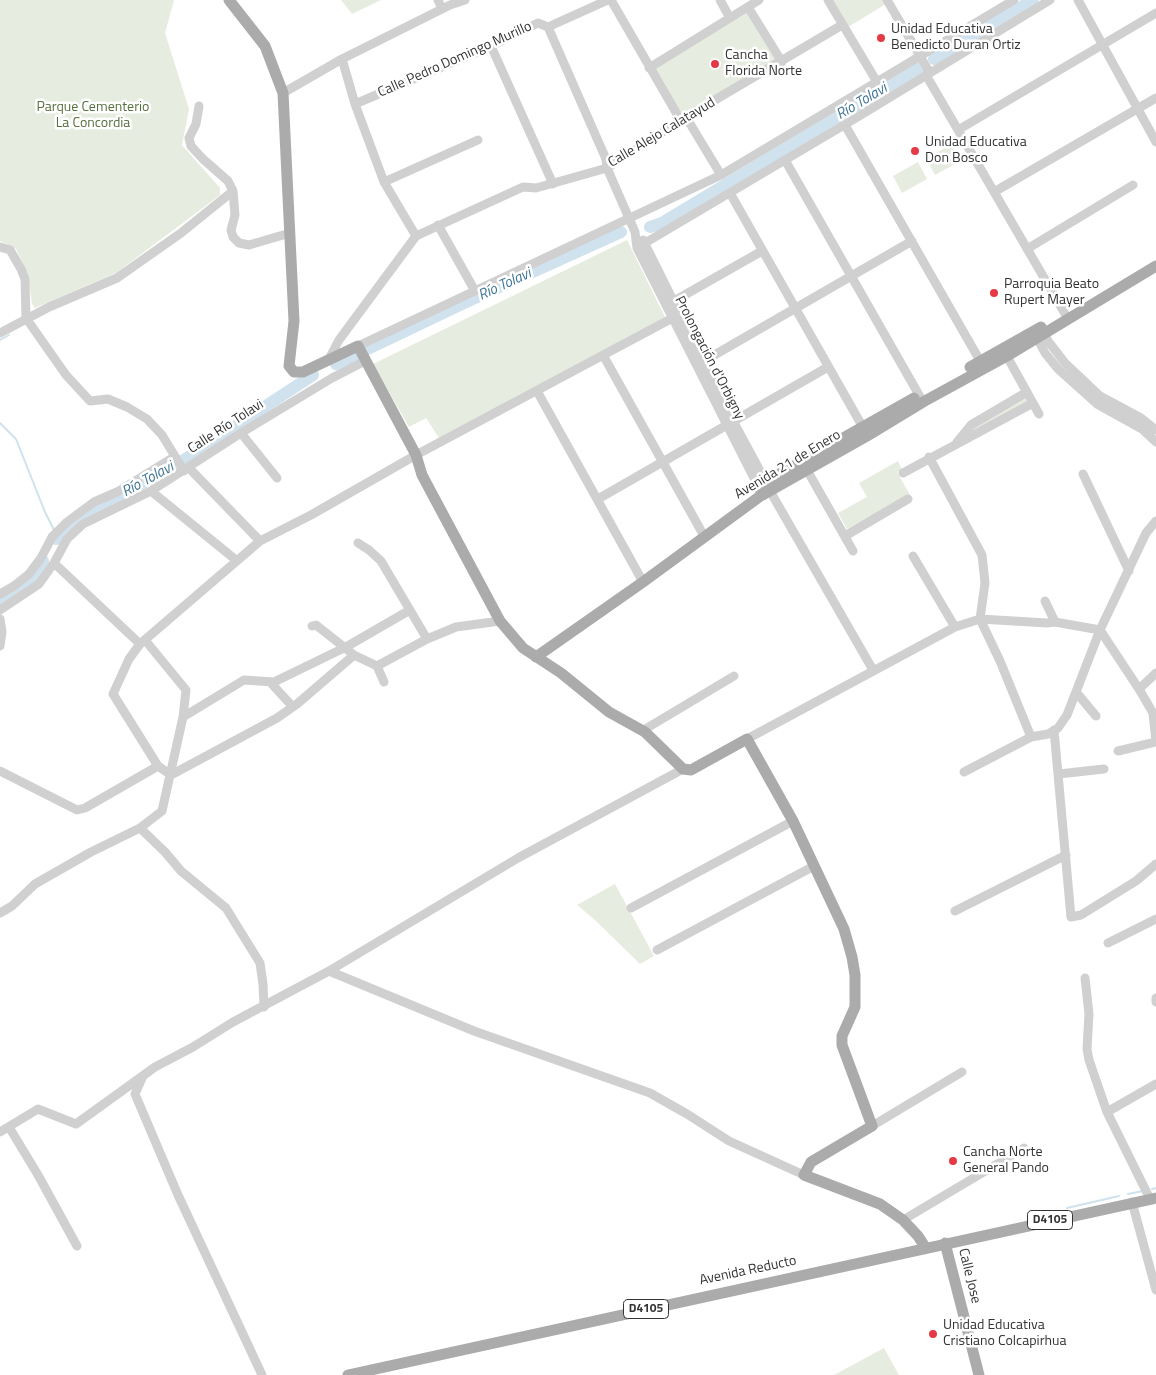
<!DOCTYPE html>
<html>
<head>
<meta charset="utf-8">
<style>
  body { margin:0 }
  canvas { display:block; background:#fff }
</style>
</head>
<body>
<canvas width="1156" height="1375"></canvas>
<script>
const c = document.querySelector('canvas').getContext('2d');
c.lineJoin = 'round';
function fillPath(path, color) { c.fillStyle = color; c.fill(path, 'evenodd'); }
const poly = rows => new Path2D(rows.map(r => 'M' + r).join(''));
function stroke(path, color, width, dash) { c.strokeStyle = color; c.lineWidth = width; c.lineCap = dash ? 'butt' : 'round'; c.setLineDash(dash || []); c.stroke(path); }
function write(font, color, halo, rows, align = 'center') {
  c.font = font + ' "Titillium Web",sans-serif'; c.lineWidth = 5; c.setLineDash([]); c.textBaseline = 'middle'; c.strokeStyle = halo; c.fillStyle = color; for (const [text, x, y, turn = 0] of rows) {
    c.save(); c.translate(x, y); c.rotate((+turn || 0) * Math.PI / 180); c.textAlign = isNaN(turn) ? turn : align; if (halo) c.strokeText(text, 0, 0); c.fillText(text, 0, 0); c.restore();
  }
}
const green = poly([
  [0,0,174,0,165,33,189,109,182,145,220,188,220,195,116,273,35,308,32,304,28,274,16,249,0,241],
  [341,0,381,0,352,14],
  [832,0,884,0,886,4,848,27],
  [748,12,776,60,683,116,654,67],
  [951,145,960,161,935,175,926,158],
  [918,162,927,179,902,193,893,176],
  [627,240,665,317,439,438,426,418,409,427,373,364],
  [1024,397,1027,403,971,434,973,427],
  [898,461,902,470,897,472,910,495,847,529,838,513,867,497,859,483],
  [615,884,654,956,640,964,595,920,577,905],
  [884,1348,899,1375,834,1375]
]);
const stream = poly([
  [0,340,9,335],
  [0,423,16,439,45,512,54,530],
  [1152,1189,1156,1188],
  [1128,1194,1143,1191],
  [1067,1208,1119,1196]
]);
const river = poly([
  [934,59,1033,0],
  [650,227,662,223,919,68],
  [336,364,466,302,621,232],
  [56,539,75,522,184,460,313,375],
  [0,601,21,588,33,576,43,561]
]);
const minor = poly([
  [438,0,442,9],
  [611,0,681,121],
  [720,0,730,18],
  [828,0,877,82],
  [887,0,930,73],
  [1078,0,1156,142],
  [748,7,782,62],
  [548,27,606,159,607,168,635,232,637,248,758,486],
  [491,46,553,184],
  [649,68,759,0],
  [926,75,1068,319],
  [283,93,342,59,450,5,465,0],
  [355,104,491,46,538,23,548,27,608,0],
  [199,106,196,124,189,138,191,146,203,159,228,181,233,191,235,215,231,230,233,237,239,243,249,245,290,233],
  [686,117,721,175],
  [845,125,983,366],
  [958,130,1156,13],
  [785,160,923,402],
  [384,182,478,140],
  [994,192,1156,98],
  [730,193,865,431],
  [438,225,475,291],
  [416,236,523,187,536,188,607,168,686,117,842,25],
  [643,240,733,421,766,482],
  [645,243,861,115,1050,0],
  [0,247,10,250,21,269,25,279,26,318,66,375,90,401,108,399,127,407,147,419,162,435,184,471],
  [1027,249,1133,185],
  [674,301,762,251],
  [1042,330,1048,341,1065,363,1100,396,1141,418,1156,430],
  [0,333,49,307,117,278,181,233,233,191],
  [1035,334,1045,353,1058,369,1097,404,1142,429,1156,442],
  [358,346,721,175,1014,0],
  [1004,351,1039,414],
  [603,355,704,536],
  [329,359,339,340,416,236,384,182,355,104,342,59],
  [704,361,912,241],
  [537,391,643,582],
  [241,433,277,478],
  [957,442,971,425,1027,392],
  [929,457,982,555,985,583,980,619,1000,661,1031,737],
  [189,468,260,541],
  [807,470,853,551],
  [903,473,1033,403],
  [1083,474,1129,571],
  [151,491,236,560],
  [770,491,873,670],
  [598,499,828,367],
  [845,536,908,499],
  [358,543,369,550,381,561,427,639],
  [913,556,955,627],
  [54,563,140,644],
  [0,594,14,586,29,574,41,558,52,537,67,522,94,502,117,492,174,457],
  [1045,601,1055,622],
  [0,610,39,584,54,563,67,539,83,524,151,491,241,433,332,378,365,361],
  [0,619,2,632,0,646],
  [312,626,316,625,354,655,377,666,384,682],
  [377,666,427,639,456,627,500,621],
  [270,682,293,707],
  [1139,689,1156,673],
  [1076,692,1096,716],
  [183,717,244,680,274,682,346,647,410,610],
  [1054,730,1071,917,1081,915,1136,881,1156,864],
  [642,731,734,676],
  [747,739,955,627,980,619,1047,623,1055,622,1100,630,1139,689,1153,713,1156,742],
  [1118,751,1156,742],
  [0,771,77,810,85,808,158,766],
  [964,772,1031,737,1048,734,1058,728,1067,715,1100,630,1146,533,1156,521],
  [1059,774,1104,769],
  [171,775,158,766,113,694,129,659,140,644,260,541,311,515,416,455,680,314],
  [171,775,277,718,297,704,354,655],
  [140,828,165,852,181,871,226,908,260,963,263,984,264,1007],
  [631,908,793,821],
  [955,911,1066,855],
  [0,913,12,906,35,884,91,852,140,828,162,811,183,717,186,690,145,640],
  [1108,943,1156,919],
  [657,950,814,866],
  [329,971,518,858,683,769],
  [1085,978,1089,1014,1087,1049,1089,1060,1107,1112,1150,1199],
  [1156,998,1156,1002],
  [143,1076,135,1094,178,1195,262,1375],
  [1107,1112,1156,1084],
  [872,1126,962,1072],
  [9,1127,38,1175,77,1246],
  [0,1132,38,1109,76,1124,155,1067,193,1047,233,1022,329,971,474,1031,650,1093,687,1114,729,1141,804,1175],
  [1132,1202,1156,1290],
  [903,1220,1024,1148]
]);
const major = poly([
  [229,0,265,46,283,93,294,321,289,366,294,372,303,372,358,346,416,455,422,475,500,621,523,648,561,673,609,712,645,732,683,769,691,770,747,739,793,821,844,929,852,957,855,975,855,1007,842,1036,842,1045,872,1126,811,1162,804,1175,880,1204,903,1220,918,1236,925,1247],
  [970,367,1041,327],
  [763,495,758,486,914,398],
  [536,657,643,582,759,497,867,436,923,402,1007,356,1156,266],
  [945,1243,979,1375],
  [348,1375,1156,1198]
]);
const markers = [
  [881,38,5,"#e63946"],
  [715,64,5,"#e63946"],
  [915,151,5,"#e63946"],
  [994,293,5,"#e63946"],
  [953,1161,5,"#e63946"],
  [933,1334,5,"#e63946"]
];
const shields = [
  [1050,1220,45],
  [646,1309,45]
];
const shieldNames = [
  ["D4105",1050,1220],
  ["D4105",646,1309]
];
const poiNames = [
  ["Unidad Educativa",891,30],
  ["Benedicto Duran Ortiz",891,46],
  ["Cancha",725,56],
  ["Florida Norte",725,72],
  ["Unidad Educativa",925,143],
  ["Don Bosco",925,159],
  ["Parroquia Beato",1004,285],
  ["Rupert Mayer",1004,301],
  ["Cancha Norte",963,1153],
  ["General Pando",963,1169],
  ["Unidad Educativa",943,1326],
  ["Cristiano Colcapirhua",943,1342]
];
const streetNames = [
  ["Calle Pedro Domingo Murillo",455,60,-24],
  ["Calle Alejo Calatayud",662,133,-31],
  ["Prolongación d'Orbigny",709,358,63],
  ["Calle Río Tolavi",226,427,-33],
  ["Avenida 21 de Enero",788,465,-31],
  ["Avenida Reducto",748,1271,-12],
  ["Calle Jose",969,1276,76]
];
const parkNames = [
  ["Parque Cementerio",93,108],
  ["La Concordia",93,124]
];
const waterNames = [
  ["Río Tolavi",862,102,-31],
  ["Río Tolavi",505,285,-25],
  ["Río Tolavi",148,480,-29]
];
fillPath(green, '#e6ecdf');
stroke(stream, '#cfe2ee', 2);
stroke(river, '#cfe2ee', 12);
stroke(minor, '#d0d0d0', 9);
stroke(major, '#ababab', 11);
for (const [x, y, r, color] of markers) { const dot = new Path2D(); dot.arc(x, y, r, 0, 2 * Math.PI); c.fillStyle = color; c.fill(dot); stroke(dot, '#fff', 2); }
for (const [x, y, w] of shields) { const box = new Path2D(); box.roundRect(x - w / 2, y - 9.5, w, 19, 4); c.fillStyle = '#fff'; c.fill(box); stroke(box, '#333', 1); }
write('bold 12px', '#333', null, shieldNames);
write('14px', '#333', '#fff', poiNames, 'left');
write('14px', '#333', '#fff', streetNames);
write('14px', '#56703f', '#fff', parkNames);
write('italic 15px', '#3f7597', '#fff', waterNames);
</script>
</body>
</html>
